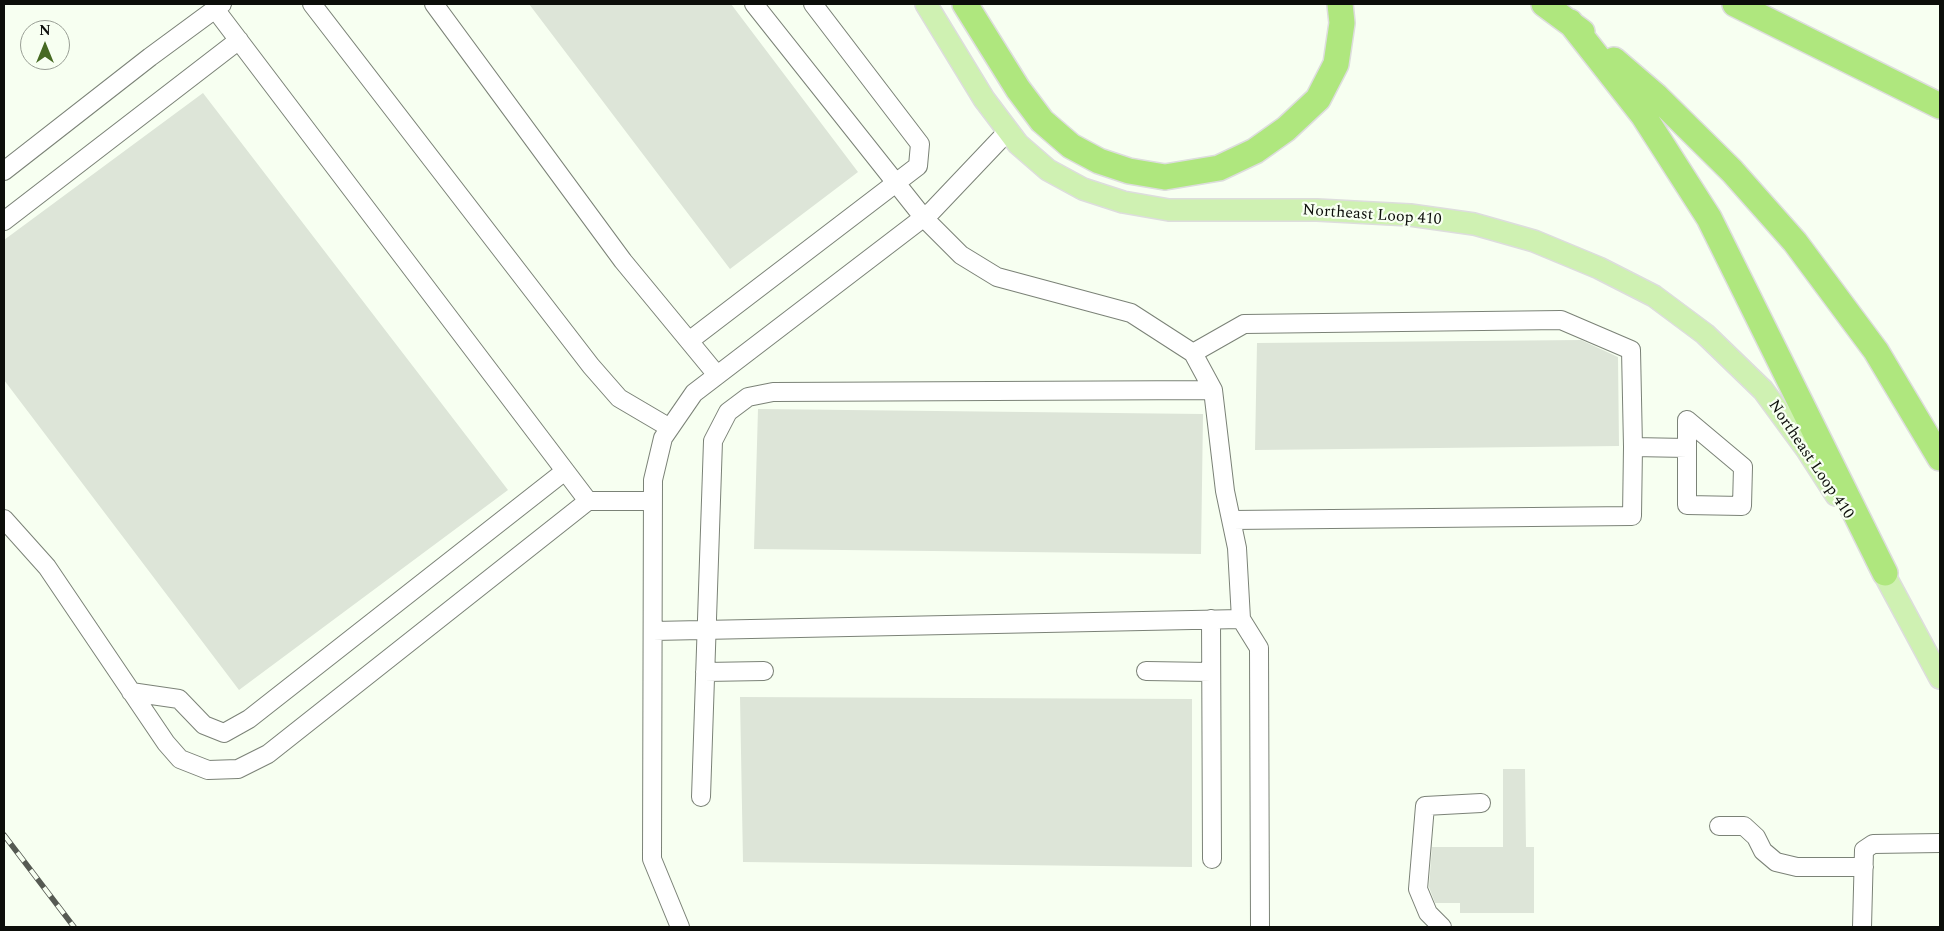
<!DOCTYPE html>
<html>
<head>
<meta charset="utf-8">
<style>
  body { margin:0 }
  #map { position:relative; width:1944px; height:931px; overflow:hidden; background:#f7fff1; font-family:Spectral,serif }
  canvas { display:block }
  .frame { position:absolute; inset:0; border:5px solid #0c0e0a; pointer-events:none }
  .north { position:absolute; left:20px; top:20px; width:50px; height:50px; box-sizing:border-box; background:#f7fff1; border:1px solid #999f95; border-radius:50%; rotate:0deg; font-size:14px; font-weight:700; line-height:20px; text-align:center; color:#0c0e0a }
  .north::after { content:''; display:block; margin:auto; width:18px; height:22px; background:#466a22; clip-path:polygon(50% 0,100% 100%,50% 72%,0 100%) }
</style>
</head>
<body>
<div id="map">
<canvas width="1944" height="931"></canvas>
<div class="frame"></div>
<div class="north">N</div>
</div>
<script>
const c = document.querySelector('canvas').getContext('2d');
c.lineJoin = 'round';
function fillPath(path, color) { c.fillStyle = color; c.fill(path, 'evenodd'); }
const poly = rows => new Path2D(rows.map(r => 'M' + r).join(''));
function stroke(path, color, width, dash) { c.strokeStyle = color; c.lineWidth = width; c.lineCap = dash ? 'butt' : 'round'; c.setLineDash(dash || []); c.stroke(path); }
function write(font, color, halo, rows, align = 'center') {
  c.font = font + ' Spectral,serif'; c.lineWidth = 4.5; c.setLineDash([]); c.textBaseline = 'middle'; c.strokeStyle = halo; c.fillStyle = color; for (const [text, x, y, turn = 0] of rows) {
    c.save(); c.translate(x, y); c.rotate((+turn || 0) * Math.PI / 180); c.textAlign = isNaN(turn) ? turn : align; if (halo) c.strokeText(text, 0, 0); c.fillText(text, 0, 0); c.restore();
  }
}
const building = poly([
  [529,4,731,4,858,172,730,269],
  [203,93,508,490,239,690,4,380,4,240],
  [1581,340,1618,357,1619,446,1255,450,1257,343],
  [758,409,1203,414,1201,554,754,549],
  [740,697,1192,699,1192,867,743,862],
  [1503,769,1525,769,1526,847,1534,847,1534,913,1460,913,1460,903,1435,903,1429,887,1432,847,1503,847]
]);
const minor = poly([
  [312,4,591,366,619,398,670,428],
  [434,4,623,261,717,375],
  [215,9,588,501],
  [4,171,150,57,222,4],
  [4,221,239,40],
  [689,341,918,166,920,144,813,4],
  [1193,353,1244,324,1561,320,1631,350,1633,447,1632,516,1232,520],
  [1633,447,1687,448,1687,505,1742,506,1743,467,1687,420,1687,448],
  [4,519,47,567,166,743,180,759,208,770,238,769,268,754,588,501,653,501],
  [1211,619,1212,859],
  [1241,619,1259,648,1260,927],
  [653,631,1241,619,1237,548,1225,491,1213,390,1193,353,1131,313,997,277,961,255,923,217,754,4],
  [1146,671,1211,672],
  [705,672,764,671],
  [131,692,179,699,204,725,224,733,249,719,565,471],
  [701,797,713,441,728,412,748,397,773,392,1213,390],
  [1719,826,1744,826,1756,837,1763,851,1776,862,1797,867,1864,867],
  [680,927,652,859,653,480,663,438,694,393,932,211,1008,131],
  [1442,927,1428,913,1418,889,1425,806,1481,803],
  [1862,927,1864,850,1873,844,1940,843]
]);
const major = poly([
  [926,4,984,99,1018,144,1048,170,1083,189,1123,202,1169,210,1317,210,1410,215,1474,224,1534,241,1599,268,1654,296,1705,334,1763,390,1807,450,1836,495],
  [1876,559,1940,678]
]);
const highway = poly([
  [965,4,1018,89,1042,121,1071,146,1099,161,1129,171,1165,177,1219,168,1255,151,1286,129,1318,99,1336,64,1342,23,1340,4],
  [1544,4,1582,32],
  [1735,4,1940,106],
  [1570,22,1643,115,1709,218,1885,573],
  [1614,60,1656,96,1732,171,1795,242,1876,351,1940,458]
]);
const rail = poly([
  [4,835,74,927]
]);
const streetNames = [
  ["Northeast Loop 410",1372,216,4],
  ["Northeast Loop 410",1810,460,56]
];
fillPath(building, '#dde5d8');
stroke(minor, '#7b8277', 20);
stroke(major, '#ddd', 24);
stroke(highway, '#ddd', 28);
stroke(minor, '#fff', 18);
stroke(major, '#cff1b2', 21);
stroke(highway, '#afe77e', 25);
stroke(rail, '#565a53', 5.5);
stroke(rail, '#f7fff1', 4, [11]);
write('16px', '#0c0e0a', '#f7fff1', streetNames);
</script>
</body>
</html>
